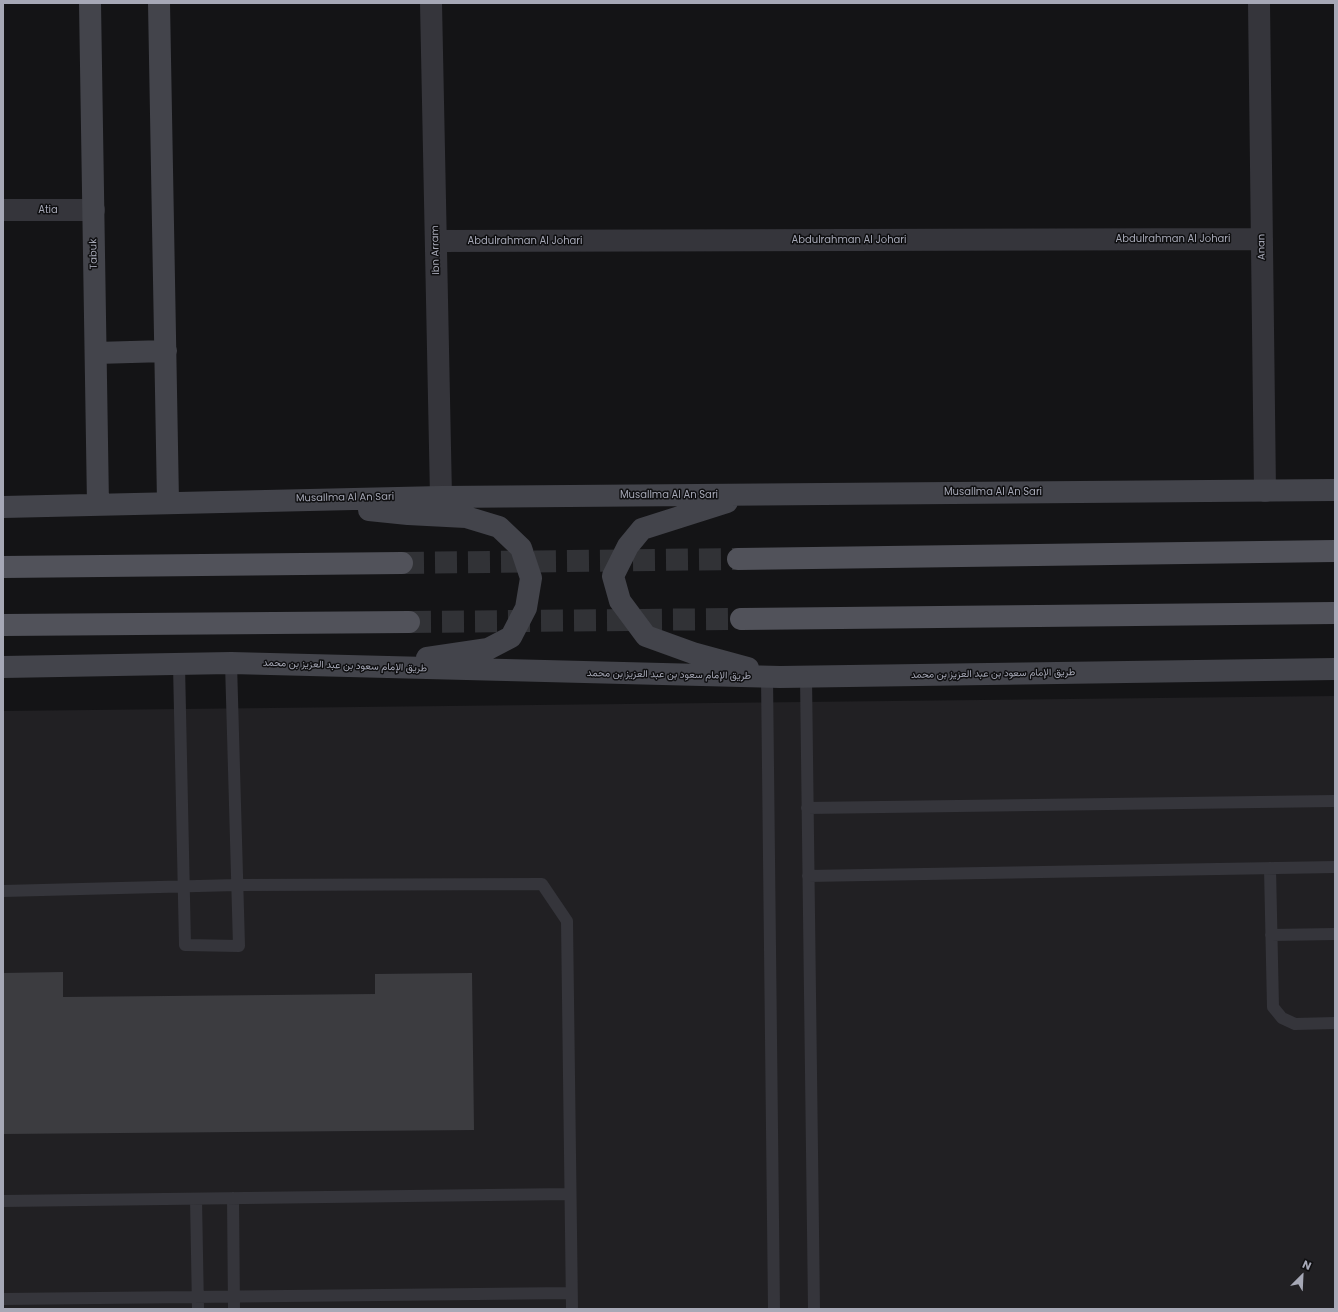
<!DOCTYPE html>
<html>
<head>
<meta charset="utf-8">
<style>
  body { margin:0 }
  #map { position:relative; width:1338px; height:1312px; overflow:hidden; background:#141416; font-family:Poppins,sans-serif }
  canvas { display:block }
  .frame { position:absolute; inset:0; border:4px solid #a6a8b6; pointer-events:none }
  .north { position:absolute; left:1282px; top:1256px; width:40px; height:40px; -webkit-text-stroke:3px #0f0f11; paint-order:stroke; rotate:24deg; font-size:11px; font-weight:700; line-height:16px; text-align:center; color:#a6a8b6 }
  .north::after { content:''; display:block; margin:auto; width:14px; height:18px; background:#a6a8b6; clip-path:polygon(50% 0,100% 100%,50% 72%,0 100%) }
</style>
</head>
<body>
<div id="map">
<canvas width="1338" height="1312"></canvas>
<div class="frame"></div>
<div class="north">N</div>
</div>
<script>
const c = document.querySelector('canvas').getContext('2d');
c.lineJoin = 'round';
function fillPath(path, color) { c.fillStyle = color; c.fill(path, 'evenodd'); }
const poly = rows => new Path2D(rows.map(r => 'M' + r).join(''));
function stroke(path, color, width, dash) { c.strokeStyle = color; c.lineWidth = width; c.lineCap = dash ? 'butt' : 'round'; c.setLineDash(dash || []); c.stroke(path); }
function write(font, color, halo, rows, align = 'center') {
  c.font = font + ' Poppins,Vazirmatn,sans-serif'; c.lineWidth = 3; c.setLineDash([]); c.textBaseline = 'middle'; c.strokeStyle = halo; c.fillStyle = color; for (const [text, x, y, turn = 0] of rows) {
    c.save(); c.translate(x, y); c.rotate((+turn || 0) * Math.PI / 180); c.textAlign = isNaN(turn) ? turn : align; if (halo) c.strokeText(text, 0, 0); c.fillText(text, 0, 0); c.restore();
  }
}
const built = poly([
  [1335,696,1335,1309,3,1309,3,711]
]);
const building = poly([
  [63,972,63,997,375,994,375,974,472,973,474,1130,3,1134,3,973]
]);
const primaryTunnel = poly([
  [402,563,738,559],
  [409,622,741,619]
]);
const lane = poly([
  [179,665,185,945,239,946,231,663],
  [767,677,774,1309],
  [806,677,814,1309],
  [807,808,1335,801],
  [1270,868,1273,1007,1282,1018,1295,1024,1335,1023],
  [808,876,1335,867],
  [3,891,237,885,542,884,567,921,572,1309],
  [1271,935,1335,934],
  [233,1198,234,1309],
  [196,1199,198,1309],
  [3,1201,570,1194],
  [3,1299,571,1293]
]);
const street = poly([
  [431,3,441,497],
  [1259,3,1265,491],
  [3,210,94,210],
  [436,241,1262,239]
]);
const secondary = poly([
  [90,3,98,505],
  [159,3,168,502],
  [96,353,166,351],
  [727,502,642,529,628,546,613,576,620,601,646,636,693,653,748,668],
  [3,507,441,497,1335,490],
  [369,510,408,514,466,517,499,527,521,548,531,578,526,608,511,637,488,649,427,658],
  [3,667,231,663,780,677,1335,669]
]);
const primary = poly([
  [738,559,1335,551],
  [3,567,402,563],
  [741,619,1335,613],
  [3,625,409,622]
]);
const streetNames = [
  ["Atia",48,210],
  ["Abdulrahman Al Johari",1173,239],
  ["Abdulrahman Al Johari",849,240],
  ["Abdulrahman Al Johari",525,241],
  ["Anan",1262,247,-91],
  ["Ibn Arram",436,250,-91],
  ["Tabuk",94,254,-91],
  ["Musallma Al An Sari",993,492],
  ["Musallma Al An Sari",669,495],
  ["Musallma Al An Sari",345,498,-1],
  ["طريق الإمام سعود بن عبد العزيز بن محمد",345,666,2],
  ["طريق الإمام سعود بن عبد العزيز بن محمد",993,674,-1],
  ["طريق الإمام سعود بن عبد العزيز بن محمد",669,675,1]
];
fillPath(built, '#212023');
fillPath(building, '#3c3c40');
stroke(primaryTunnel, '#313236', 22, [22, 11]);
stroke(lane, '#35353b', 12);
stroke(street, '#35353b', 22);
stroke(secondary, '#43444b', 22);
stroke(primary, '#51525a', 22);
write('10px', '#a6a8b6', '#0f0f11', streetNames);
</script>
</body>
</html>
